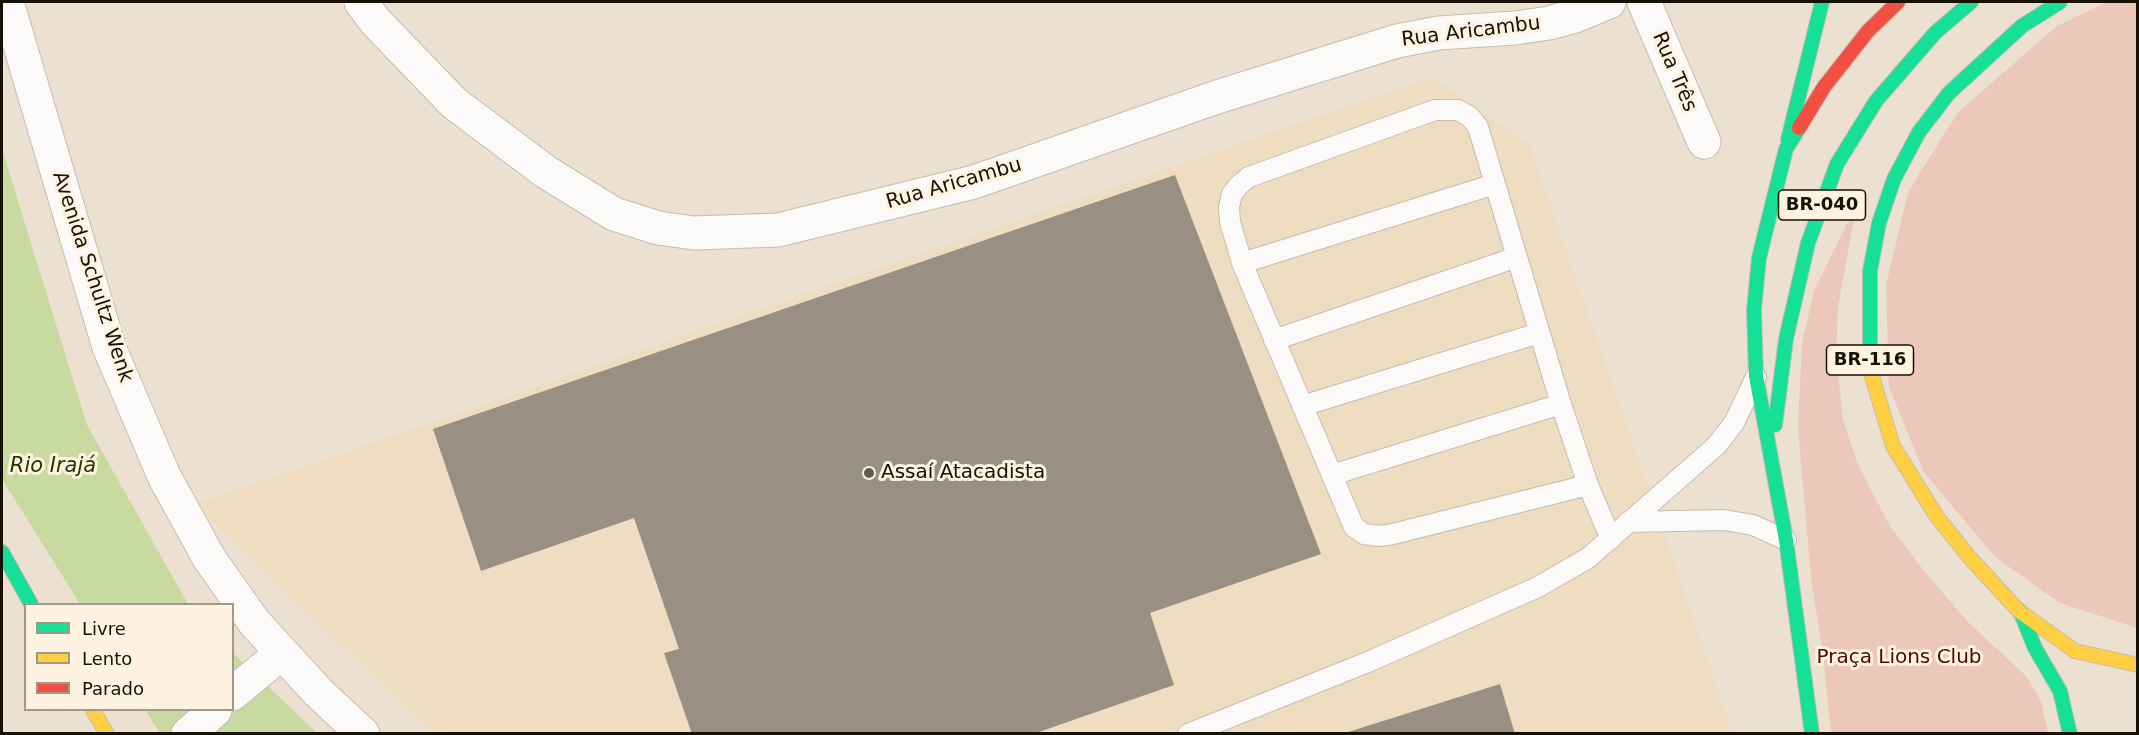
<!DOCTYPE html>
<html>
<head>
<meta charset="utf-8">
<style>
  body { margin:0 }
  #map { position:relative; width:2139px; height:735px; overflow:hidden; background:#ece1d0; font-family:"DejaVu Sans",sans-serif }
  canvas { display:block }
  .frame { position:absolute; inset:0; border:3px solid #171106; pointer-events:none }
  .legend { position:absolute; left:24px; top:603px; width:210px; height:108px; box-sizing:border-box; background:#fef2e0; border:2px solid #a29889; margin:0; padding:8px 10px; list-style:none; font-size:18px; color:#171106 }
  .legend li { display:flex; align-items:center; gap:12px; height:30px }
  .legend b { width:30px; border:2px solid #a29889 }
</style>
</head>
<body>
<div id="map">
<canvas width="2139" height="735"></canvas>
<div class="frame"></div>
<ul class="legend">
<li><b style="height:8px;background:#16e098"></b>Livre</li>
<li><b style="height:8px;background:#ffcf43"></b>Lento</li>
<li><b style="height:8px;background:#f24e42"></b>Parado</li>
</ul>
</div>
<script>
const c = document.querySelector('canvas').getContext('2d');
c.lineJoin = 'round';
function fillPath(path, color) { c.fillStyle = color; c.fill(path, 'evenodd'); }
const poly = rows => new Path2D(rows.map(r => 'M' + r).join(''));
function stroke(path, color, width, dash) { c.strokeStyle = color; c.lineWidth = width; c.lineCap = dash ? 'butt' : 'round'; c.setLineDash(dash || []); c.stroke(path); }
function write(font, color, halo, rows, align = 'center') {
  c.font = font + ' "DejaVu Sans",sans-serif'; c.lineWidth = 6; c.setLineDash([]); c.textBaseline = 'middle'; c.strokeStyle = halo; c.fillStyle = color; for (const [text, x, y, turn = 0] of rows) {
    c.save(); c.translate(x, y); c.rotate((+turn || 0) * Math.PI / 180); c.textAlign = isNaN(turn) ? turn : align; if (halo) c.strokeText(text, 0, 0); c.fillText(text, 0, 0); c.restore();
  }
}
const built = poly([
  [1432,77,1530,145,1733,733,434,733,341,646,195,504]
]);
const green = poly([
  [2107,2,2137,2,2137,628,2060,603,1995,557,1923,471,1889,387,1886,285,1908,192,1958,112,2057,26],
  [1857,203,1838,306,1836,352,1843,420,1858,465,1890,526,1925,572,1967,621,2026,676,2041,701,2048,733,1831,733,1823,654,1811,578,1798,427,1802,344,1814,291]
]);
const water = poly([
  [2,149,87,425,188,604,80,604,2,479],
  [233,653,317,733,160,733,145,710,232,710]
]);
const building = poly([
  [1175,175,1321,554,1150,613,1174,685,1033,734,692,734,664,653,679,649,634,518,481,571,433,429],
  [1500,684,1515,734,1345,734,1345,733]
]);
const lane = poly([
  [1242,263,1495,184],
  [1274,340,1517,257],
  [1302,406,1539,333],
  [1332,475,1561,404],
  [1588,485,1393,534,1379,536,1364,534,1354,527,1242,263,1230,222,1229,207,1232,194,1239,185,1249,177,1435,110,1458,110,1470,117,1478,127,1561,404,1588,485,1611,539],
  [1628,522,1724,520,1753,525,1786,540],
  [1188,734,1368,662,1538,587,1588,558,1716,446,1734,423,1756,377]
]);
const street = poly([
  [7,2,109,347,164,476,209,558,254,622,318,692,363,734],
  [361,2,375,21,454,103,546,172,614,214,658,228,694,233,778,230,974,182,1217,97,1397,41,1439,33,1515,28,1549,23,1575,16,1609,2],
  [1644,2,1704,142],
  [232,694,282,653],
  [188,734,215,710]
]);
const fast = poly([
  [1799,128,1786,149,1759,258,1754,310,1756,376,1786,540,1812,734],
  [1788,140,1822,2],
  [1870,357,1870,271,1879,223,1894,179,1919,132,1949,93,2022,26,2060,2],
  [1775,425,1786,339,1808,243,1837,164,1876,101,1935,33,1971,2],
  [2,552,31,604],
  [2020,611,2035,648,2060,691,2070,734]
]);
const slow = poly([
  [1870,357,1870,370,1893,446,1937,517,1971,559,2019,611,2075,651,2138,665],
  [93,710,107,734]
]);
const jam = poly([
  [1799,128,1824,87,1868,31,1898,2]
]);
const markers = [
  [869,473,6,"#625a4d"]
];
const shields = [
  [1822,205,87],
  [1870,360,87]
];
const shieldNames = [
  ["BR-040",1822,205],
  ["BR-116",1870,360]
];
const streetNames = [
  ["Rua Aricambu",1471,32,-7],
  ["Rua Três",1674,72,67],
  ["Rua Aricambu",954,184,-16],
  ["Avenida Schultz Wenk",92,277,72]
];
const poiNames = [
  ["Assaí Atacadista",881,473]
];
const parkNames = [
  ["Praça Lions Club",1899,658]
];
const waterNames = [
  ["Rio Irajá",53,467]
];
fillPath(built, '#efddc1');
fillPath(green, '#ebc8b9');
fillPath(water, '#c8daa0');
fillPath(building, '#998f84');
stroke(lane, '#c5bcaf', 22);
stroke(street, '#c5bcaf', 35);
stroke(fast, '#c5bcaf', 16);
stroke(slow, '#c5bcaf', 16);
stroke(jam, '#c5bcaf', 16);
stroke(lane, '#fcfaf8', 20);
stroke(street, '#fcfaf8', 33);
stroke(fast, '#16e098', 14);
stroke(slow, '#ffcf43', 14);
stroke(jam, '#f24e42', 14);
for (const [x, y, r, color] of markers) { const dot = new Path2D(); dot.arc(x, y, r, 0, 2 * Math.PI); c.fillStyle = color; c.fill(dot); stroke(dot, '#fef2e0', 2); }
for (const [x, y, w] of shields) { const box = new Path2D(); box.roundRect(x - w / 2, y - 15, w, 30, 4.5); c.fillStyle = '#fef2e0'; c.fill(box); stroke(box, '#171106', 1.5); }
write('bold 18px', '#171106', null, shieldNames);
write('20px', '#171106', '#fef2e0', streetNames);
write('20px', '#171106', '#fef2e0', poiNames, 'left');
write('20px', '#520700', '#fef2e0', parkNames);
write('italic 21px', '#263600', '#fef2e0', waterNames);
</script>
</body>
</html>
